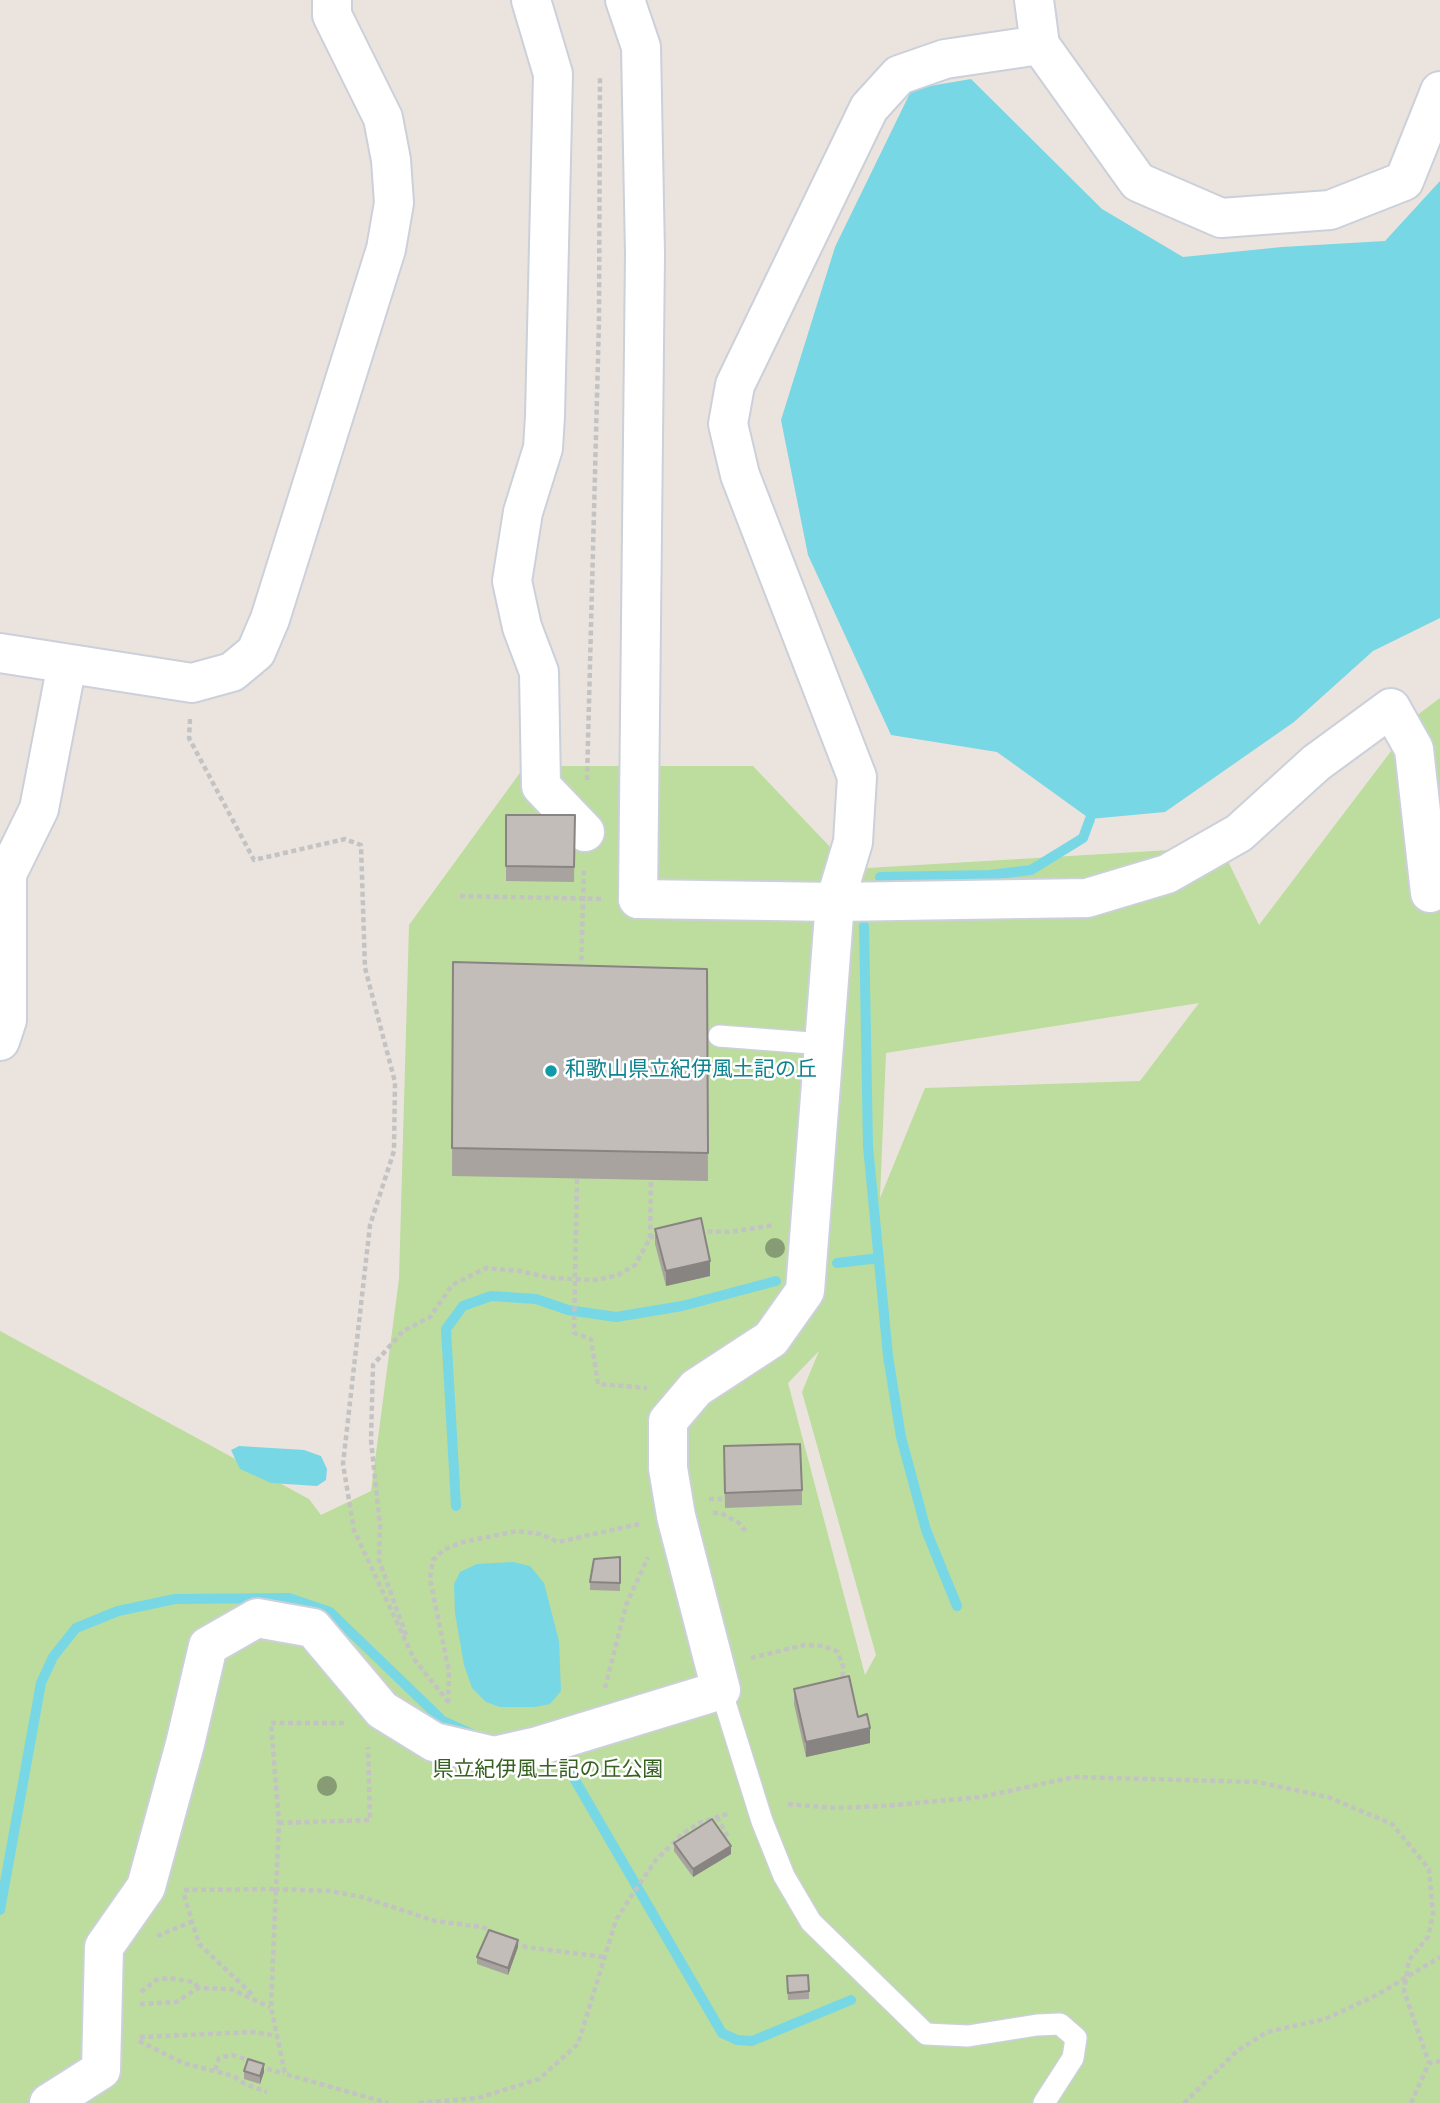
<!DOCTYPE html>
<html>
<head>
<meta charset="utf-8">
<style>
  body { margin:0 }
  canvas { display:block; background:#ebe3dd }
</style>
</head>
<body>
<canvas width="1440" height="2103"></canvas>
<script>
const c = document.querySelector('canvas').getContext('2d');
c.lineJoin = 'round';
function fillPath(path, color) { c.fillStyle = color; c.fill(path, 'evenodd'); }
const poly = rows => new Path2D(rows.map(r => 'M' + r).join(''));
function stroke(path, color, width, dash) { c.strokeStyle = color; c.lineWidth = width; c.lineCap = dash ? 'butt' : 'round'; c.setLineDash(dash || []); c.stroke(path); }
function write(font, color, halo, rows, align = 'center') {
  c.font = font + ' "Titillium Web","Noto Sans JP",sans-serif'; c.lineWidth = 5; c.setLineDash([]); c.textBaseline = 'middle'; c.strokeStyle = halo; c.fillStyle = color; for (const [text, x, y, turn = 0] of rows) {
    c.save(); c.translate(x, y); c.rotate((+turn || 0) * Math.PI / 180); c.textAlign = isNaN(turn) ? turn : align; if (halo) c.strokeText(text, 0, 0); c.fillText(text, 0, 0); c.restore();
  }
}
const green = poly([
  [1440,698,1440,2103,0,2103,0,1331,309,1499,321,1515,371,1491,399,1279,409,925,525,766,753,766,851,869,1221,847,1259,925,1420,713],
  [1199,1003,1140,1081,925,1088,880,1198,886,1053],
  [819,1351,802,1392,876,1655,865,1675,788,1383]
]);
const water = poly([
  [971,79,1102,209,1183,257,1282,247,1385,241,1440,181,1440,618,1373,651,1294,722,1165,812,1090,819,997,752,891,735,808,555,781,420,835,247,912,89],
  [239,1446,304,1450,321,1456,327,1469,326,1480,317,1486,271,1483,240,1469,231,1450],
  [513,1562,530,1566,544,1583,559,1641,561,1691,550,1704,535,1707,500,1707,486,1702,472,1688,464,1665,455,1613,454,1584,460,1572,477,1564]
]);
const stream = poly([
  [880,877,990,875,1031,870,1083,838,1090,819],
  [864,926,868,1146,888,1356,901,1437,926,1530,957,1606],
  [837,1263,879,1258],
  [456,1506,446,1329,463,1306,491,1296,536,1299,568,1310,616,1317,682,1306,776,1281],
  [568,1768,722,2033,737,2040,752,2041,851,2000],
  [0,1910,41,1683,53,1657,76,1628,118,1611,175,1599,289,1598,330,1612,443,1721,472,1734]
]);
const path = poly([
  [190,719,189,738,254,860,345,839,361,845,365,968,395,1082,394,1151,370,1225,343,1464,354,1530,414,1659,450,1704],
  [587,780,599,320,600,78],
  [460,896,602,899],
  [581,969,584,869],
  [577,1179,574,1333,591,1339,598,1384,647,1388],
  [699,1231,729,1232,774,1225],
  [650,1238,651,1180],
  [709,1499,725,1499],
  [713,1513,721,1513,739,1523,747,1533],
  [406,1635,379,1560,380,1526,371,1440,373,1365,403,1331,430,1317,452,1285,486,1268,520,1271,550,1278,597,1280,618,1275,635,1265,650,1238,659,1234],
  [751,1658,804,1645,824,1646,838,1652,843,1666,842,1682],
  [605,1688,626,1605,648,1557],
  [448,1703,449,1671,430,1579,433,1560,445,1549,463,1542,517,1531,540,1534,558,1542,639,1524],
  [344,1723,271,1723,279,1823,276,1889,330,1891,362,1897,435,1921,482,1927,491,1931],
  [788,1804,835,1808,884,1806,981,1797,1074,1777,1257,1782,1328,1797,1392,1824,1429,1869,1433,1914,1428,1937,1409,1960,1404,1991,1429,2063],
  [717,1817,728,1837,722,1841],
  [279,1823,370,1820,368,1747],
  [184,1890,276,1889,271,2007,285,2074,388,2103],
  [184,1895,199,1944,254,1996],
  [157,1936,191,1922],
  [515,1942,526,1947,604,1957],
  [141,1992,156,1980,169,1978,194,1982,198,1988],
  [140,2004,176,2002,198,1988,231,1989,270,2007],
  [140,2037,254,2032,277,2036],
  [139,2041,183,2063,233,2076,245,2084,267,2092],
  [259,2066,284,2074],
  [215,2070,219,2058,232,2055,252,2061],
  [419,2103,478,2098,539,2079,578,2044,616,1920,630,1898,656,1860,682,1834,699,1823,730,1813],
  [1184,2103,1237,2051,1267,2032,1325,2019,1377,1995,1440,1957],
  [1411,2103,1429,2063,1440,2061]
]);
const lane = poly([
  [719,1036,824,1044],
  [721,1690,762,1821,784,1876,811,1922,926,2034,968,2036,1037,2025,1060,2024,1076,2038,1073,2058,1044,2103]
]);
const street = poly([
  [531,0,553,74,545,416,543,448,523,512,512,581,522,627,539,672,541,786,585,832],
  [1034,0,1040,45,1138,182,1221,218,1330,210,1404,181,1440,91],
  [0,653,192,683,232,672,256,652,270,619,386,249,394,203,391,160,383,118,332,15,332,0],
  [638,899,835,902,1087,898,1167,874,1239,833,1316,763,1391,708,1414,749,1430,893,1440,885],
  [0,1041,7,1020,7,874,39,809,67,664],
  [49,2103,101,2070,104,1947,146,1887,185,1744,208,1646,257,1618,313,1628,382,1710,434,1742,494,1756,538,1746,721,1690,676,1516,668,1468,668,1421,696,1388,771,1339,805,1291,835,902,853,842,857,777,740,475,728,424,735,385,869,108,899,75,945,59,1040,45]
]);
const secondary = poly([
  [625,0,641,47,645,254,638,899]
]);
const trees = [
  [775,1248],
  [327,1786]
];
const wall = poly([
  [575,815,574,882,506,881,506,866],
  [453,962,707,969,708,1181,452,1176],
  [655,1229,710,1276,666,1286,655,1244],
  [724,1461,802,1490,802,1505,725,1508],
  [620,1557,620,1591,590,1590,590,1582],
  [794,1689,870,1743,806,1757,794,1704],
  [674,1843,731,1854,693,1877,674,1851],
  [518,1947,508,1975,477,1964,477,1957],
  [787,1976,809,1991,809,1999,788,2000],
  [244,2071,264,2072,260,2084,244,2079]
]);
const shadedWall = poly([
  [710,1261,710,1276,666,1286,666,1271],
  [870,1728,870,1743,806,1757,806,1742],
  [731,1846,731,1854,693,1877,693,1869],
  [518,1940,518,1947,508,1975,508,1968],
  [264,2064,264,2072,260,2084,260,2076]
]);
const building = poly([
  [506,815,575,815,574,867,506,866,506,815],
  [453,962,707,969,708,1153,452,1148,453,962],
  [701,1218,710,1261,666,1271,655,1229,701,1218],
  [800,1444,802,1490,725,1493,724,1446,800,1444],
  [620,1557,620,1583,590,1582,594,1559,620,1557],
  [849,1676,858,1717,867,1714,870,1728,806,1742,794,1689,849,1676],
  [712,1819,731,1846,693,1869,674,1843,712,1819],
  [489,1930,518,1940,508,1968,477,1957,489,1930],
  [808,1975,809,1991,788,1993,787,1976,808,1975],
  [248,2059,264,2064,260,2076,244,2071,248,2059]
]);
const markers = [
  [551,1071,7,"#0f9aa8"]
];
const cultureNames = [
  ["和歌山県立紀伊風土記の丘",565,1071]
];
const parkNames = [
  ["県立紀伊風土記の丘公園",548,1771]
];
fillPath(green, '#bcdd9d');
fillPath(water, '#78d7e5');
stroke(stream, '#78d7e5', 10);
stroke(lane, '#cbd0da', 24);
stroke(street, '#cbd0da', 42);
stroke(secondary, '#cbd0da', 42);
stroke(path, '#c3c3c3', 4.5, [5, 3.5]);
stroke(lane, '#fff', 21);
stroke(street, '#fff', 38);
stroke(secondary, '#fff', 38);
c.fillStyle = '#879c75';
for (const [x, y] of trees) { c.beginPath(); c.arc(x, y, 10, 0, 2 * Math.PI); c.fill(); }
fillPath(wall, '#a8a39f');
fillPath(shadedWall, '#888482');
fillPath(building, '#c3bdb9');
stroke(building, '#888482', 2);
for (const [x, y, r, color] of markers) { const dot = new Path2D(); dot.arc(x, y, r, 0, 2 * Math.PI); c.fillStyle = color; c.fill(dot); stroke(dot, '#fff', 2.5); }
write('21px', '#0d838f', '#fff', cultureNames, 'left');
write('21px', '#366120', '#fff', parkNames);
</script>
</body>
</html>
